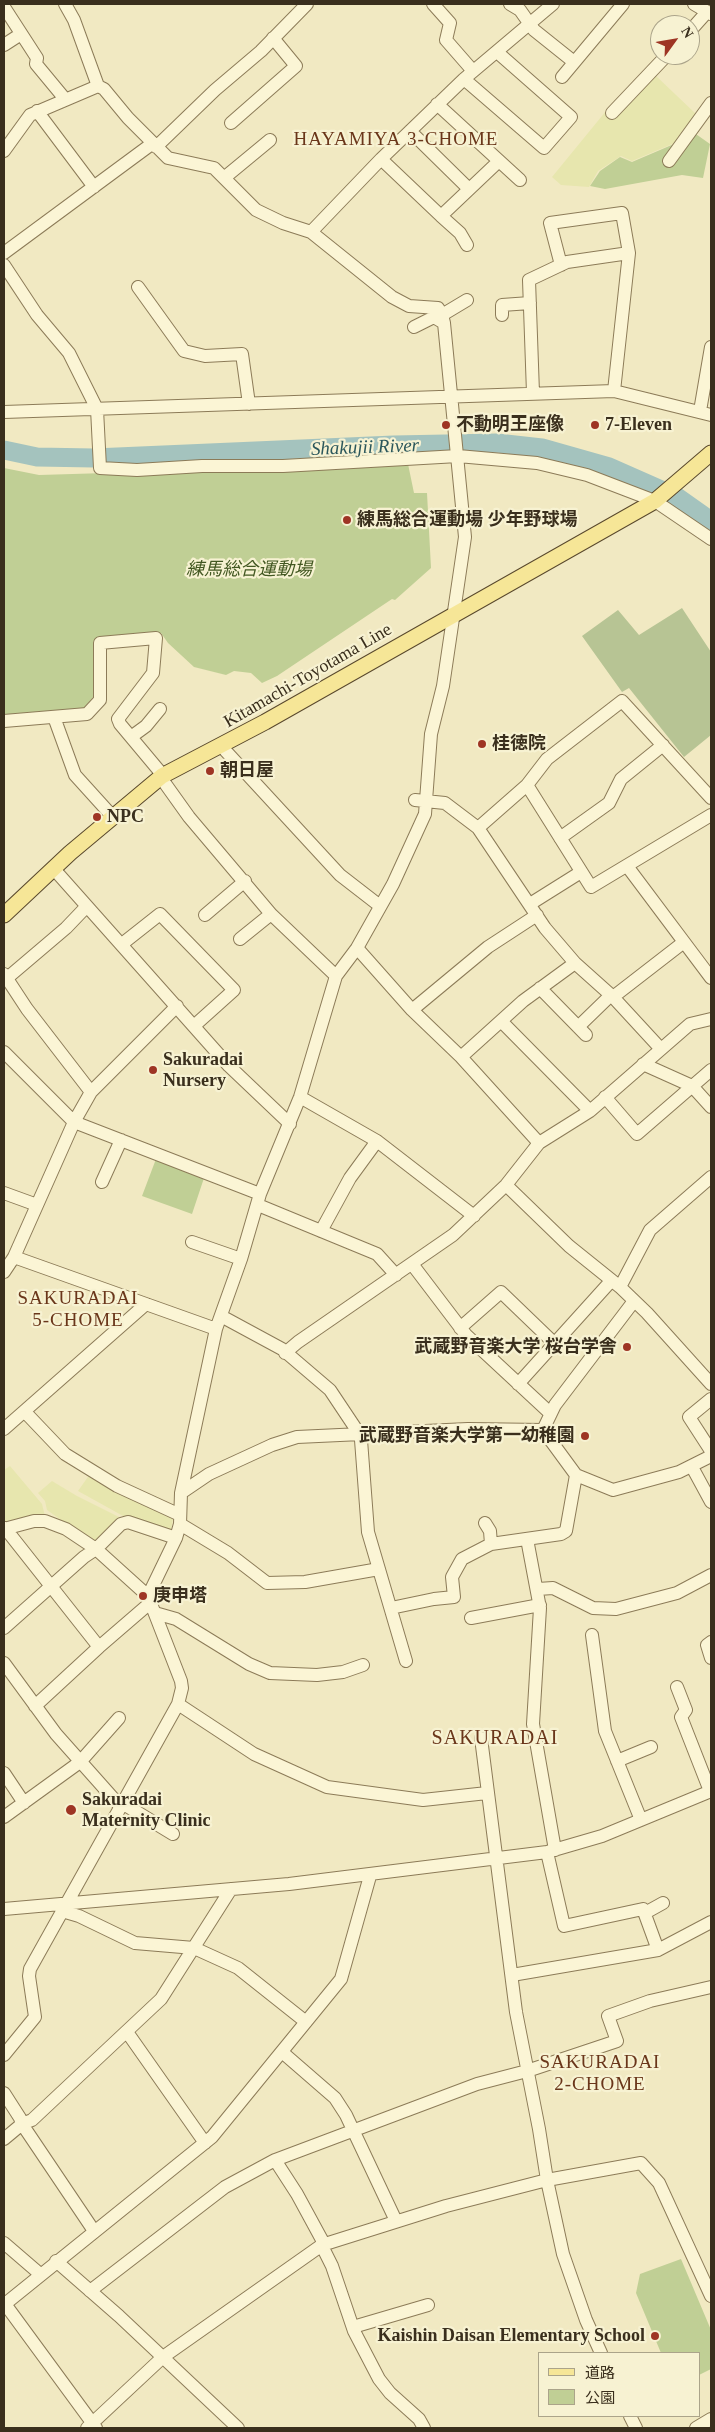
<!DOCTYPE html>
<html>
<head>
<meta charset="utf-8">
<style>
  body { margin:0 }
  #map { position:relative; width:715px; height:2432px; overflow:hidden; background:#f1e9c2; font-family:"Times New Roman","Noto Sans JP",serif }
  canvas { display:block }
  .frame { position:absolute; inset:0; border:5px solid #3a2f1d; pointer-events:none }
  .legend { position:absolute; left:538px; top:2352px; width:162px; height:65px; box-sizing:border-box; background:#f7f2d2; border:1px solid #aba48a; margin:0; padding:6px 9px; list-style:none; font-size:15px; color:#3a2f1d }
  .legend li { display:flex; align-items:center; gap:10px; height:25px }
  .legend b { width:25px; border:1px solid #aba48a }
  .north { position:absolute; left:650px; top:15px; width:50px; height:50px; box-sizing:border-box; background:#f7f2d2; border:1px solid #aba48a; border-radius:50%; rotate:58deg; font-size:14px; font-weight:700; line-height:20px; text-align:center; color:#3a2f1d }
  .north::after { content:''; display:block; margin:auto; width:18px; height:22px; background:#9e3524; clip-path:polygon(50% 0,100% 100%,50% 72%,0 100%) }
</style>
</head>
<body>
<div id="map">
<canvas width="715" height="2432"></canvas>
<div class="frame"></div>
<ul class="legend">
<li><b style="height:6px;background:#f6e697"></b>道路</li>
<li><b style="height:14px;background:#c0cf95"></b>公園</li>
</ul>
<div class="north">N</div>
</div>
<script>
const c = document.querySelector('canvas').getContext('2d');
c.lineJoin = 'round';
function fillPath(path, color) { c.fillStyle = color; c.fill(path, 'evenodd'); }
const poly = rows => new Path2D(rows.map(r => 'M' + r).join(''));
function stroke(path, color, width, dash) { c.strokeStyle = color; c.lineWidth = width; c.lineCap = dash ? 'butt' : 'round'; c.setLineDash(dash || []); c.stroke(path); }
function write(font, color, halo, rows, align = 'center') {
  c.font = font + ' "Times New Roman","Noto Sans JP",serif'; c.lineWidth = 4.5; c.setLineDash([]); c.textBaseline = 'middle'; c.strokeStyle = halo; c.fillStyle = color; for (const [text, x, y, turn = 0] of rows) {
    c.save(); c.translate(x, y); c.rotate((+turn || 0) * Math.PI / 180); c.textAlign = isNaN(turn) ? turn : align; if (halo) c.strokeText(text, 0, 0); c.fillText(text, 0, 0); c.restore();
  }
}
const farmland = poly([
  [654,74,697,115,677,142,632,161,621,156,598,171,589,187,561,185,552,177,606,111,611,115],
  [10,1466,42,1504,45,1516,4,1524,4,1470],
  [90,1474,173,1518,171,1530,125,1517,78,1491],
  [52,1481,77,1496,121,1518,99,1541,92,1542,47,1510,45,1501,38,1493]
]);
const green = poly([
  [693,132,710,144,703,178,682,175,605,189,590,186,600,171,620,157,632,162,674,144],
  [408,464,414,493,427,493,431,568,395,600,392,599,277,676,262,683,251,673,234,671,226,675,194,667,168,643,161,633,98,638,95,695,82,710,4,715,4,468,39,475],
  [156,1159,204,1178,192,1214,142,1196],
  [681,2259,711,2330,711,2369,699,2375,699,2353,661,2353,636,2293,640,2274]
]);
const cemetery = poly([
  [682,608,711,652,711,735,684,757,629,688,622,692,582,636,618,610,639,635]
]);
const river = poly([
  [4,450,37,457,94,458,394,445,497,443,542,448,609,467,677,497,711,521]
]);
const minor = poly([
  [433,4,450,23,446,40,473,71],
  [510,4,520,10,534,30,574,62],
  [694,4,711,14],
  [4,7,37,58,36,64,65,99],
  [690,31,707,12],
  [4,45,21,34],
  [562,77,623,4],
  [464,79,544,148,571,117,497,52],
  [437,104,520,180],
  [37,111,94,187],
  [612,113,667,55],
  [231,123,296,66,273,38],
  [410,131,469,189],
  [156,147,215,90,261,51,307,4],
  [4,151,30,115,98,86],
  [381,159,441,216,499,161],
  [669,161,711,103],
  [224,178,270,140],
  [441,216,460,233,467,245],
  [311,232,381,159,464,79,553,4],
  [4,253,153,143],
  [4,265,37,315,69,353,97,409,100,468,137,470,202,466,283,466,458,456,537,463,587,475,655,501,711,539],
  [561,265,550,223,622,213,629,253,614,391],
  [138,287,184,351,205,356,242,354,249,404],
  [442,315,467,300],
  [502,315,502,305,530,303],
  [414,327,434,317,444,323],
  [533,393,529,280,567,262,629,253],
  [700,411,711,347],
  [4,412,614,391,711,415],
  [54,717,75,775,113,817],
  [4,721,87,714,100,700,100,643,156,638,153,673,118,719,120,724,161,773,164,782,189,817,271,914,336,976],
  [131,737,146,726,160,709],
  [222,747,340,875,380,906],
  [527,785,591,887,711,815],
  [415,800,445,803,478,828,545,928,575,963,613,997,660,1048],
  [478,828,527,785,547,759,622,701,711,798],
  [560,838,609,803,621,779,663,745],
  [627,866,711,978],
  [53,868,229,1066,290,1124],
  [530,904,581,872],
  [205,915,245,881],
  [240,939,271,914],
  [122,944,160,914,234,990,195,1025],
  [357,948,412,1010,461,1057,539,1143],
  [4,974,27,1009,91,1092],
  [6,979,66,928,87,906],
  [540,988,586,1035],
  [613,997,684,942],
  [412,1010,488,947,537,915],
  [501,1021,590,1111],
  [578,1027,611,995],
  [4,1052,74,1122,260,1194],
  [461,1057,523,1001,575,963],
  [643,1064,692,1086,711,1107],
  [300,1097,377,1141,474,1216],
  [605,1097,637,1134,711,1070],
  [102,1182,121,1140],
  [506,1185,569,1246,620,1287,647,1313,711,1384],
  [4,1193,37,1205],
  [258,1205,377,1254,396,1275],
  [321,1231,350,1178,377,1141],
  [192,1242,241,1259],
  [14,1257,216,1329],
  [412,1264,466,1335,550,1413],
  [4,1272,14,1257,74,1122,91,1092,177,1006],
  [620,1287,650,1230,711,1177],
  [221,1316,282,1349,330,1390,358,1432,361,1440,368,1532,406,1661],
  [460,1328,501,1292,555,1344],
  [285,1353,298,1342,453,1235,506,1185,539,1143,590,1111,690,1024,711,1019],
  [518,1384,611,1281],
  [711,1399,689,1417,711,1451],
  [25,1412,65,1454,117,1486,180,1515],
  [4,1429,146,1304],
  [543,1430,555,1405,634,1301],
  [692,1467,711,1502],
  [181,1493,209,1474,272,1445,297,1437,468,1429,543,1430,576,1475,613,1490,679,1472,711,1456],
  [485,1523,490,1531,491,1544],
  [180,1524,228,1553,267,1583,305,1582,379,1569],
  [5,1528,99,1647],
  [4,1529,34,1521,45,1521,66,1529,96,1549,148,1596],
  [527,1539,540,1608,533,1724,555,1850],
  [538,1589,553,1588,593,1608,616,1609,677,1593,711,1575],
  [391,1608,434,1599,454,1597,452,1577,462,1559,491,1544,561,1534,566,1531,576,1475],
  [155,1613,176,1619,249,1664,270,1673,317,1675,343,1672,363,1665],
  [471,1618,540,1605],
  [4,1628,84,1557,96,1549,121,1524,128,1522,176,1538],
  [592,1635,605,1731,641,1820],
  [711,1642,707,1645,711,1658],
  [4,1663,56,1734,120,1806],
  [677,1687,686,1710,681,1717,710,1791],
  [178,1704,254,1754,327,1787,423,1800,487,1793],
  [35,1706,99,1647,150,1603],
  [481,1738,516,2012,539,2129,547,2180,563,2254,586,2320,601,2353],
  [617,1761,651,1747],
  [4,1773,24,1803],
  [122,1803,173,1834],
  [4,1817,80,1762,119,1718],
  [547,1852,564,1926,643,1909,658,1950],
  [4,1909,289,1884,547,1852,602,1836,711,1791],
  [62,1911,79,1916,135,1943,194,1948,238,1968,306,2022],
  [645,1913,663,1903],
  [512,1975,658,1950,711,1922],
  [127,2032,205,2143],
  [282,2052,335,2098,346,2115,396,2221],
  [4,2055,35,2017,29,1976,30,1969,178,1704,182,1688,181,1681,148,1596,176,1538,180,1524,181,1493,216,1329,241,1259,260,1194,300,1097,336,976,357,948,393,884,425,814,431,734,443,686,465,537,444,323,442,315,438,308,409,306,392,297,311,232,283,223,256,210,214,168,168,158,128,118,104,89,98,86,74,20,65,4],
  [4,2093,20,2118,22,2124,94,2231],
  [4,2139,22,2124,32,2120,161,1999,231,1889],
  [275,2160,297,2194,322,2240,324,2250,332,2266,354,2331,379,2379,390,2393,419,2419,424,2428],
  [4,2243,40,2274],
  [56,2261,119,2316,238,2428],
  [90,2291,225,2187,275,2160,477,2084,527,2071,617,2041,608,2016,650,2001,711,1987],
  [353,2327,428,2305],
  [630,2416,636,2428],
  [87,2428,163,2357,322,2245,446,2206,547,2180,641,2163,659,2183,711,2296],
  [96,2428,5,2304,212,2137,341,1979,370,1876],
  [696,2428,711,2419]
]);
const major = poly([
  [4,915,70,853,162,776,265,722,655,501,711,453]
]);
const markers = [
  [446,425,5,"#9e3524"],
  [595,425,5,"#9e3524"],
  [347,520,5,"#9e3524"],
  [482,744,5,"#9e3524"],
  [210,771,5,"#9e3524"],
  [97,817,5,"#9e3524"],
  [153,1070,5,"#9e3524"],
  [627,1347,5,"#9e3524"],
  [585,1436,5,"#9e3524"],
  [143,1596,5,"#9e3524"],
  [71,1810,6,"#9e3524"],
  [655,2336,5,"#9e3524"]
];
const poiNames = [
  ["不動明王座像",456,425],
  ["7-Eleven",605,425],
  ["練馬総合運動場 少年野球場",357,520],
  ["桂徳院",492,744],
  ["朝日屋",220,771],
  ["NPC",107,817],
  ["Sakuradai",163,1060],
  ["Nursery",163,1081],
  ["武蔵野音楽大学 桜台学舎",617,1347,"right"],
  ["武蔵野音楽大学第一幼稚園",575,1436,"right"],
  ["庚申塔",153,1596],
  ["Sakuradai",82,1800],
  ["Maternity Clinic",82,1821],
  ["Kaishin Daisan Elementary School",645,2336,"right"]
];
const parkNames = [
  ["練馬総合運動場",249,570]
];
const streetNames = [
  ["Kitamachi-Toyotama Line",308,676,-30]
];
const neighbourhoodNames = [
  ["HAYAMIYA 3-CHOME",396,140],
  ["SAKURADAI",78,1299],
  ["5-CHOME",78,1321],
  ["SAKURADAI",600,2063],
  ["2-CHOME",600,2085]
];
const waterNames = [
  ["Shakujii River",365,448,-2]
];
const quarterNames = [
  ["SAKURADAI",495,1739]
];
fillPath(farmland, '#e7e6ae');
fillPath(green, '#c0cf95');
fillPath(cemetery, '#b7c494');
stroke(river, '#a4c3be', 19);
stroke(minor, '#8c7b58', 14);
stroke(major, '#59482c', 17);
stroke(minor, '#fbf5d5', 12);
stroke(major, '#f6e697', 15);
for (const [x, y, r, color] of markers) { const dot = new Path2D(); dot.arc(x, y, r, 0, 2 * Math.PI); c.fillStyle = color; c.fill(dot); stroke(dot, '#f7f2d2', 2); }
write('bold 18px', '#3a2f1d', '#f7f2d2', poiNames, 'left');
write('italic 18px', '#435822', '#f7f2d2', parkNames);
write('18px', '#3a2f1d', '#f7f2d2', streetNames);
c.letterSpacing = '1px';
write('19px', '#6a361a', '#f7f2d2', neighbourhoodNames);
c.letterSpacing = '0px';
write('italic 19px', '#2b575b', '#f7f2d2', waterNames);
c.letterSpacing = '1px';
write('20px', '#6a361a', '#f7f2d2', quarterNames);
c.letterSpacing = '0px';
</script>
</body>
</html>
